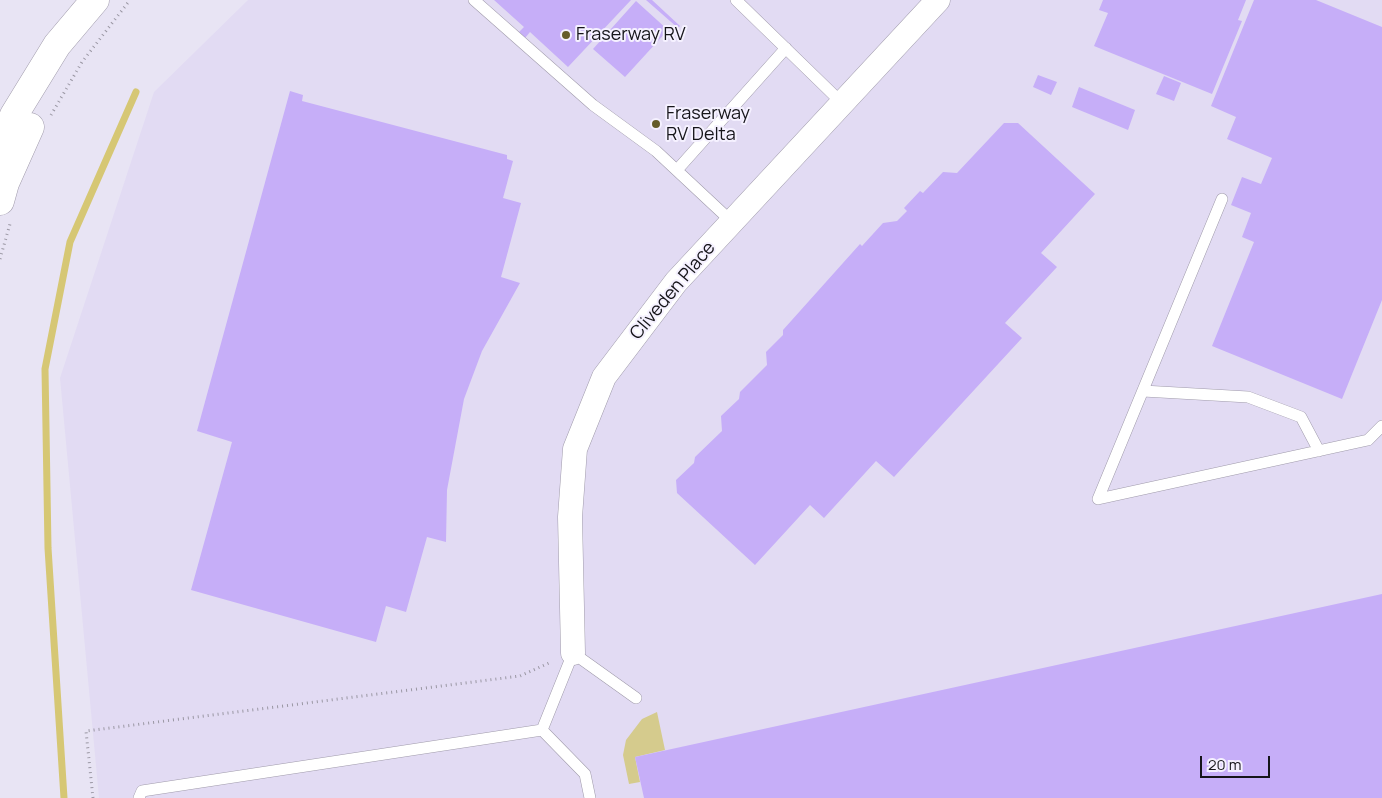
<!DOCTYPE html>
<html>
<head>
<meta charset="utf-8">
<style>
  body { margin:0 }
  #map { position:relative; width:1382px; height:798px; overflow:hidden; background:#e8e4f4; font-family:Manrope,sans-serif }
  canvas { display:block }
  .scale { position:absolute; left:1200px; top:756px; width:70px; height:22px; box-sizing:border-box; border:2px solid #16151a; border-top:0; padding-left:6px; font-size:15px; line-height:18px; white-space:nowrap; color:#16151a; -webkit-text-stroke:4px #f5f1ff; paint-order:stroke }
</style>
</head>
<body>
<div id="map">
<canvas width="1382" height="798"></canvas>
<div class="scale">20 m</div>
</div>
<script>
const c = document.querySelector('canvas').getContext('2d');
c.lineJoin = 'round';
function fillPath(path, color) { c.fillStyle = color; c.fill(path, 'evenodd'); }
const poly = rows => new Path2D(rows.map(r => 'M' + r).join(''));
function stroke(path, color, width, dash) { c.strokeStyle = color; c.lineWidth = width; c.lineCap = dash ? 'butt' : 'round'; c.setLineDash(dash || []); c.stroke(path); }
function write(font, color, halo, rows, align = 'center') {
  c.font = font + ' Manrope,sans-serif'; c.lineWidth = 4; c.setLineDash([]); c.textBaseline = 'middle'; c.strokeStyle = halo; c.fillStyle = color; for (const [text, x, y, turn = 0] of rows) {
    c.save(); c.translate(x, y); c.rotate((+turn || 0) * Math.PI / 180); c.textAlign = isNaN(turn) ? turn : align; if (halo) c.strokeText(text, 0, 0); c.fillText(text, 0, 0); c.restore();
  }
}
const built = poly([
  [248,0,1382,0,1382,798,99,798,60,378,154,92]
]);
const green = poly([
  [657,712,665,750,635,757,640,782,629,784,623,755,626,740,642,719]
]);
const stream = poly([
  [64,798,48,548,45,369,70,242,136,92]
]);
const building = poly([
  [494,0,631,0,568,67,530,32,525,38,519,32,524,27],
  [646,0,652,0,680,26,678,28],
  [1103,0,1246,0,1238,20,1242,21,1212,94,1094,46,1108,13,1099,10],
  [1254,0,1316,0,1382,27,1382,300,1342,399,1212,346,1254,242,1242,237,1251,213,1231,205,1242,177,1261,184,1272,158,1227,139,1236,117,1211,106],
  [636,1,668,30,625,77,593,49],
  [1038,75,1057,82,1051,95,1033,87],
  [1164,76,1181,83,1174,101,1156,94],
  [1079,87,1135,110,1128,130,1072,107],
  [290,91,303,95,302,101,507,155,507,159,513,161,503,198,521,203,501,277,520,283,482,351,464,399,447,490,446,542,427,537,406,612,386,606,376,642,191,590,232,442,197,431],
  [1004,123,1018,123,1095,194,1041,253,1057,267,1005,323,1022,338,894,477,876,461,824,518,810,505,755,565,677,493,676,480,694,463,695,457,722,431,721,416,739,399,740,392,767,365,766,352,783,335,783,330,860,244,862,246,883,223,897,221,907,211,904,208,920,191,923,193,943,172,957,173],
  [1382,594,1382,798,644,798,635,757]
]);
const path = poly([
  [51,115,82,62,130,0],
  [0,259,10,224],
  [93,798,86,731,520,676,549,663]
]);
const service = poly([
  [474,0,593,105,656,151,732,222],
  [736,0,842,103],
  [677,170,786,48],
  [1222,199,1098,499,1368,440,1382,426],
  [1143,391,1248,397,1301,417,1319,451],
  [542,730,573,653,636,698],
  [542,730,585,774,590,798],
  [139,798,142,791,542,730]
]);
const minor = poly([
  [573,653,570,517,575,449,604,377,676,282,938,0]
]);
const motorway = poly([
  [0,149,14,115,57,45,95,0],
  [0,201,5,183,30,127]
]);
const markers = [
  [566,35,5,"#665d2a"],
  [656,124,5,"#665d2a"]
];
const poiNames = [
  ["Fraserway RV",576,35],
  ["Fraserway",666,114],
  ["RV Delta",666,135]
];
const streetNames = [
  ["Cliveden Place",673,291,-50]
];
fillPath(built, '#e2dbf3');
fillPath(green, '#d5cb8d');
stroke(stream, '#d6c774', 7);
fillPath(building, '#c6aef8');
stroke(service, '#a09bab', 12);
stroke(minor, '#a09bab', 25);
stroke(motorway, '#a09bab', 29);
stroke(path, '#9a97a3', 3, [1, 4]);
stroke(service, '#fff', 11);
stroke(minor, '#fff', 24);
stroke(motorway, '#fff', 28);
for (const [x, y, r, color] of markers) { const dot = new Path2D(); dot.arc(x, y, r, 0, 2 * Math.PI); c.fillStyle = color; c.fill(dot); stroke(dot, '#f5f1ff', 2); }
write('18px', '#16151a', '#f5f1ff', poiNames, 'left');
write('18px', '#16151a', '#f5f1ff', streetNames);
</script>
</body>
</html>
